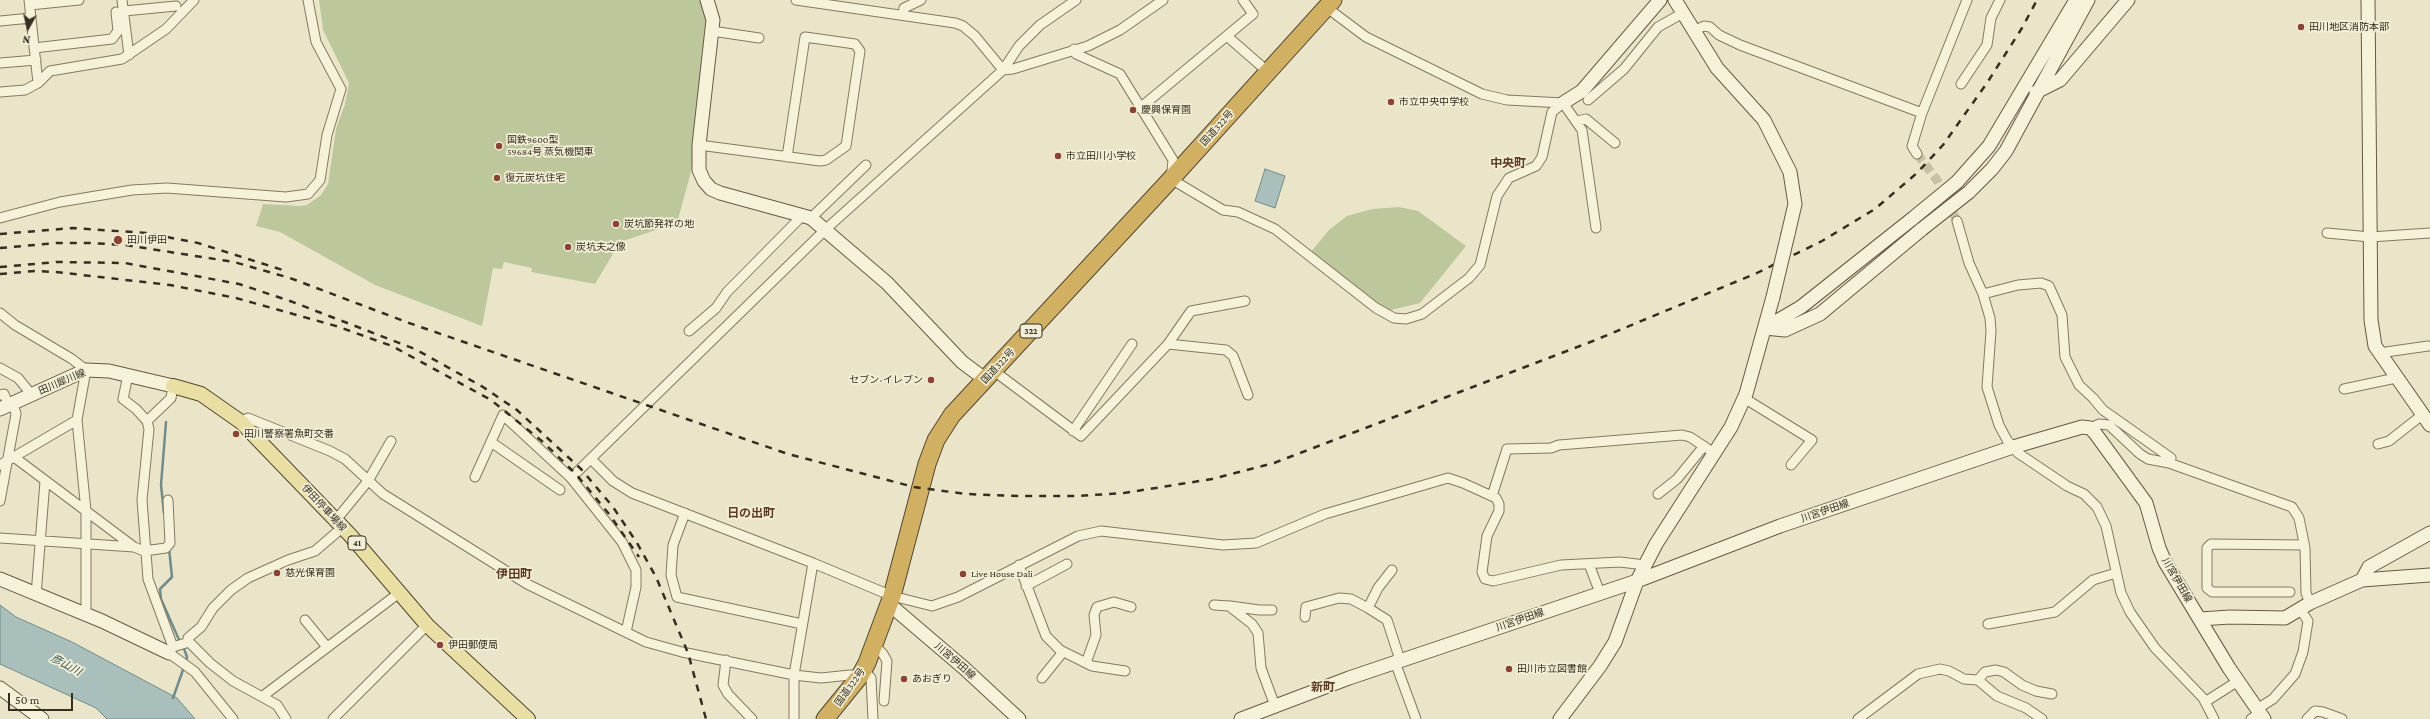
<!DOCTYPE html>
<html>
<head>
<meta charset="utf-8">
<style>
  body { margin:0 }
  #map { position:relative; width:2430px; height:719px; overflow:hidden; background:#eae5c8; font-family:"Crimson Pro",serif }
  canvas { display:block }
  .north { position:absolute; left:8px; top:8px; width:40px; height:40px; -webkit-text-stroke:3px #f2efd6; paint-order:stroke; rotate:188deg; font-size:11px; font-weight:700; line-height:16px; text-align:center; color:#362e21 }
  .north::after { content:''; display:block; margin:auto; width:14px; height:18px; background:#362e21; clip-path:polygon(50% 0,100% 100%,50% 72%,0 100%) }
  .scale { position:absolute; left:8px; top:693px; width:65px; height:18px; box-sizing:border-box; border:2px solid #362e21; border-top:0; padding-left:5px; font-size:12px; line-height:14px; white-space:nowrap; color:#362e21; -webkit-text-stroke:3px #f2efd6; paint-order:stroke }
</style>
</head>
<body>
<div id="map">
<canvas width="2430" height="719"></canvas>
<div class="north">N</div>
<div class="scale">50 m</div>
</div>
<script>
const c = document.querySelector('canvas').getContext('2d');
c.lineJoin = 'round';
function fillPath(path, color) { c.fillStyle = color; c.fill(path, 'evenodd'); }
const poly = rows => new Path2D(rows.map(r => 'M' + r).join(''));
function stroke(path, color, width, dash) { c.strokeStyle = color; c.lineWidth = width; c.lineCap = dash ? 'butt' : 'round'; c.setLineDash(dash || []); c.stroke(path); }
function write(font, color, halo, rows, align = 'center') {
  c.font = font + ' "Crimson Pro","Noto Sans JP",serif'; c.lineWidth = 3.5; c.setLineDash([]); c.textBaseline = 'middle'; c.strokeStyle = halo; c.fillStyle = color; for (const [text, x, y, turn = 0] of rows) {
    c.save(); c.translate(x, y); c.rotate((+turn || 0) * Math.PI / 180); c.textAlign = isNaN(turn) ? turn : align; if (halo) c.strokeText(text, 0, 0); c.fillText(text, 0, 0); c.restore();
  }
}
const green = poly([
  [319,0,700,0,707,16,706,48,691,172,677,223,620,242,595,284,531,272,532,268,504,262,502,269,493,268,482,326,375,285,280,232,256,226,263,204,300,206,307,205,321,195,328,184,336,129,345,104,349,83,323,30],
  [1399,207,1418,211,1466,246,1420,303,1387,311,1310,253,1329,230,1347,216,1372,209]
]);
const water = poly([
  [1265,169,1285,176,1275,208,1255,201,1265,169],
  [0,605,16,617,72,642,177,698,195,719,107,719,96,708,0,664,0,605]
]);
const stream = poly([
  [164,513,161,485,166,422],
  [169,548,172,577,160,589,161,599,180,642],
  [183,646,187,657,186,662],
  [173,698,184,667]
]);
const streetTunnel = poly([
  [1917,154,1937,180,1957,221]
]);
const street = poly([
  [29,0,38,83],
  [122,0,129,55],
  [796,0,955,23,963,26,975,36,1003,70],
  [30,5,79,0],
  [1326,7,1366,37,1482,94,1507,100,1563,103],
  [124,11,176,6],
  [903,15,904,8,921,0],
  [0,21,31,18],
  [1695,30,1704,26,1710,27,1719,35,1740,45,1922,113],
  [712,31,759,38],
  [1228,37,1267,71],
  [34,48,112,39,118,31,116,12],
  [1074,49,1076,54,1120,74,1173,160,1171,179,1223,210,1238,212,1275,229,1376,308,1394,318,1406,319,1422,314,1469,278,1480,265,1497,196,1509,178,1536,166,1542,157,1552,112,1563,103],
  [0,63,36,60],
  [1003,70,1013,69,1088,46,1120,30,1163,0],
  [1961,84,1987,45,1991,18,2000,0],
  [0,92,25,90,38,83,50,71,122,59,166,29,194,0],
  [1588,100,1624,69,1658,27,1683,13],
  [1563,103,1582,130,1596,228],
  [1140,108,1253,14,1243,0],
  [1577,121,1586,119,1615,143],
  [699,145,820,161,826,160,846,146,860,51,855,44,805,37,787,157],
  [1917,154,1912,146,1922,113,1967,0],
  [0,218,60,202,132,190,167,188,286,197,308,194,320,180,327,135,341,89,316,42,308,0],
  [811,218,866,165],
  [1957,221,1969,263,1983,294,1990,318,1991,331,1987,387,1999,425,2007,440,2018,453,2067,486,2084,494,2097,507,2106,526,2121,593,2130,612,2155,648,2203,698,2214,719],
  [2327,233,2370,237,2430,233],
  [1983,294,2018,285,2041,283,2049,286,2062,315,2065,357,2079,385,2093,398,2103,410,2171,458,2169,463],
  [0,313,15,325,72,359,86,370,77,420,0,465],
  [689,331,716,308,727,292,803,215],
  [1168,344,1191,311,1245,301],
  [2379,353,2428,346],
  [0,368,18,378,32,395],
  [994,371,1081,436,1168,344,1226,350,1233,356,1248,395],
  [128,375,123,399,136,409,147,421,149,429,142,500,148,579,173,647],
  [2344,389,2396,378],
  [0,395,4,394,8,404],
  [1744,398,1812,440,1791,465],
  [77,420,86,511,86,615],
  [147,421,171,398,173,386],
  [241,422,248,418,330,451,345,459,383,494,527,584,646,642,682,652,794,675,821,678,850,675,860,676],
  [2090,428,2099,424,2109,425,2140,454,2148,459,2169,463,2292,507,2299,518,2305,548,2306,593,2310,603],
  [1073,431,1132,344],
  [491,442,560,490],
  [2378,444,2389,441,2422,415],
  [14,457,134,547,144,551,166,548,170,543,168,500],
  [591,459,613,481,632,493,813,563,892,596,932,606,958,597,1078,536,1101,531,1223,545,1256,543,1325,514,1448,478,1463,483,1496,498,1499,504,1499,511,1487,536,1482,572,1485,579,1493,581,1561,565,1620,562,1645,565],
  [475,477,503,415,571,478,622,542,636,570,636,587,626,632],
  [571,478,826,229,1003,70,1019,46,1040,25,1076,0],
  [1658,494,1677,479,1704,446],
  [1492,496,1507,449,1551,448,1559,445,1682,435,1690,437,1714,453],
  [0,501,16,414,13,403],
  [685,513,673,545,671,575,677,597,802,624],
  [336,520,368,481,391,441],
  [0,538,134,547],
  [1589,564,1600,593],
  [1019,565,1046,636,1060,650,1086,663,1096,635,1094,615,1097,607,1114,602,1131,607],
  [1392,570,1378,588,1368,608,1387,620,1400,660],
  [1026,586,1067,564],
  [2290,592,2212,592,2207,588,2207,548,2211,544,2304,545],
  [36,595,45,481],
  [1214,605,1229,606,1252,624,1258,633,1261,668,1275,706],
  [1230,606,1259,610,1272,610],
  [1305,617,1306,607,1339,598,1351,599,1368,608],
  [305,620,327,647],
  [1988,624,2055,612,2093,580,2116,573],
  [189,642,173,647,169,653,195,672,233,719],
  [874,645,883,654,887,661,884,701],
  [726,660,723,685,728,694,752,719],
  [1395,662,1416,719],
  [1086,663,1092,666,1125,671],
  [863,670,871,678,873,719],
  [1042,678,1063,652],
  [1978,680,1985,672,1996,670,2004,672,2022,685,2036,691,2052,694],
  [263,696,399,593],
  [2205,702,2238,681],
  [2257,709,2273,699,2295,674,2303,652,2308,621,2300,609],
  [286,719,277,705,233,681,210,663,189,642,188,638,201,627,213,608,231,590,248,578,288,560,315,551,343,527],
  [333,719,427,625],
  [794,719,794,675,813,563],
  [1858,719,1918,674,1940,669,1949,671,1964,679,1978,680,1997,696,2026,708,2042,719],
  [2251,719,2259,713],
  [2307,719,2315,711,2323,712,2342,719]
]);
const secondary = poly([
  [707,0,713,20,699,145,699,170,704,181,711,189,720,193,811,218,887,283,962,362,986,380],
  [1675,0,1717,68,1764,120,1790,172,1795,204,1788,234],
  [2368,0,2371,320,2375,346,2430,425],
  [2036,92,2060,80,2128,0],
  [1563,103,1582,91,1660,0],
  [1957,182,1989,146,2076,0],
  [1969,192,1992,169,2006,151,2088,0],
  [1765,328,1785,330,1820,314,1922,229],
  [1765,328,1801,307,1912,219],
  [0,409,86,370,109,371,173,386],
  [0,579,102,621,169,653],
  [2362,580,2369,567,2430,533],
  [889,604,964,668,1019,719],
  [2200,619,2230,617,2285,618,2310,603,2362,580,2430,575],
  [0,688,42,719],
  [1241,719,1349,678,1637,581,1780,526,2013,447,2082,427,2090,428,2095,433,2146,503,2159,548,2165,562,2229,668,2264,719],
  [1560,719,1600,666,1615,642,1637,581,1656,544,1731,427,1746,394,1773,297]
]);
const primary = poly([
  [173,386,201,394,241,422,350,535,427,625,528,719]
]);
const highway = poly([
  [825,719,860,676,867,663,892,596,927,464,936,440,952,415,1171,179,1333,0]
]);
const rail = poly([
  [0,234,73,228,146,233,198,243,286,271],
  [0,248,57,243,90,243,125,245,234,262,290,278,409,323,788,454,914,487,966,494,1019,496,1077,496,1124,493,1212,479,1274,463,1593,341,1757,273,1822,241,1875,209,1917,173,1943,145,1987,83,2022,28,2037,0],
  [0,267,57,262,125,263,239,284,290,301,415,349,483,387,517,410,581,469,613,507,637,543,656,577,688,653,706,719],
  [0,274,35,271,56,272,170,285,236,298,336,326,392,346,491,400,543,442,576,474,609,514,639,557]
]);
const secondaryBridge = poly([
  [1912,219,1957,182],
  [1922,229,1969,192],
  [1773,297,1788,234]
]);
const markers = [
  [2301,27,4,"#8e4134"],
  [1391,102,4,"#8e4134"],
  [1133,110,4,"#8e4134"],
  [499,146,4,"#8e4134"],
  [1058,156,4,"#8e4134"],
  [497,178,4,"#8e4134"],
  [616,224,4,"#8e4134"],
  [118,240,5,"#8e4134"],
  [568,247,4,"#8e4134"],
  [931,380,4,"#8e4134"],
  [236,434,4,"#8e4134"],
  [277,573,4,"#8e4134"],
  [963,574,4,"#8e4134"],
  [440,645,4,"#8e4134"],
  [1509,669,4,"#8e4134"],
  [904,679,4,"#8e4134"]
];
const shields = [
  [1031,331,22],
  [357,543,18]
];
const shieldNames = [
  ["322",1031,331],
  ["41",357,543]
];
const poiNames = [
  ["田川地区消防本部",2309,27],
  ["市立中央中学校",1399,102],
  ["慶興保育園",1141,110],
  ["国鉄9600型",507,140],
  ["59684号 蒸気機関車",507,152],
  ["市立田川小学校",1066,156],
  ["復元炭坑住宅",505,178],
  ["炭坑節発祥の地",624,224],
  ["田川伊田",127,240],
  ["炭坑夫之像",576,247],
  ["セブン-イレブン",923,380,"right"],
  ["田川警察署魚町交番",244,434],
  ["慈光保育園",285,573],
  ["Live House Dali",971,574],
  ["伊田郵便局",448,645],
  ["田川市立図書館",1517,669],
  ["あおぎり",912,679]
];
const streetNames = [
  ["国道322号",1217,128,-48],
  ["国道322号",998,366,-47],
  ["田川犀川線",62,382,-23],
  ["伊田停車場線",324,508,47],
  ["川宮伊田線",1825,511,-19],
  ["川宮伊田線",2177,580,60],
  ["川宮伊田線",1520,620,-19],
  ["川宮伊田線",955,661,41],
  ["国道322号",850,687,-54]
];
const waterNames = [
  ["彦山川",66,665,29]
];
const quarterNames = [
  ["中央町",1508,163],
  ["日の出町",751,513],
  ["伊田町",514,574],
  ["新町",1323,687]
];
fillPath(green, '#bcc89c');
fillPath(water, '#a8bfbc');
stroke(water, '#708c8a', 1);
stroke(stream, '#708c8a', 2.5);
stroke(streetTunnel, '#c6c0a7', 9, [9, 4.5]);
stroke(street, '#84795e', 11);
stroke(secondary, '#665a41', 15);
stroke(primary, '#534632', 16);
stroke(highway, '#534632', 19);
stroke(street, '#f6f2da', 9);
stroke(secondary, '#f6f2da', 13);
stroke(primary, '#e9dfa3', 14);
stroke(highway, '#d1b161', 17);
stroke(rail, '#362e21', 2.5, [7, 7]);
stroke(secondaryBridge, '#665a41', 15, []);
stroke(secondaryBridge, '#f6f2da', 13);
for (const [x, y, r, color] of markers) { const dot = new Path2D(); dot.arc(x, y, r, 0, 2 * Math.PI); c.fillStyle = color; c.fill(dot); stroke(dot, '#f2efd6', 1.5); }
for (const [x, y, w] of shields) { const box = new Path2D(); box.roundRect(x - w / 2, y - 7, w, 14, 3); c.fillStyle = '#f2efd6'; c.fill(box); stroke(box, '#362e21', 1); }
write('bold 9px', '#362e21', null, shieldNames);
write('10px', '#362e21', '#f2efd6', poiNames, 'left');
write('10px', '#362e21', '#f2efd6', streetNames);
write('italic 11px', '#315154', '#f2efd6', waterNames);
write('bold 12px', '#5f3a24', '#f2efd6', quarterNames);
</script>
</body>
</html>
